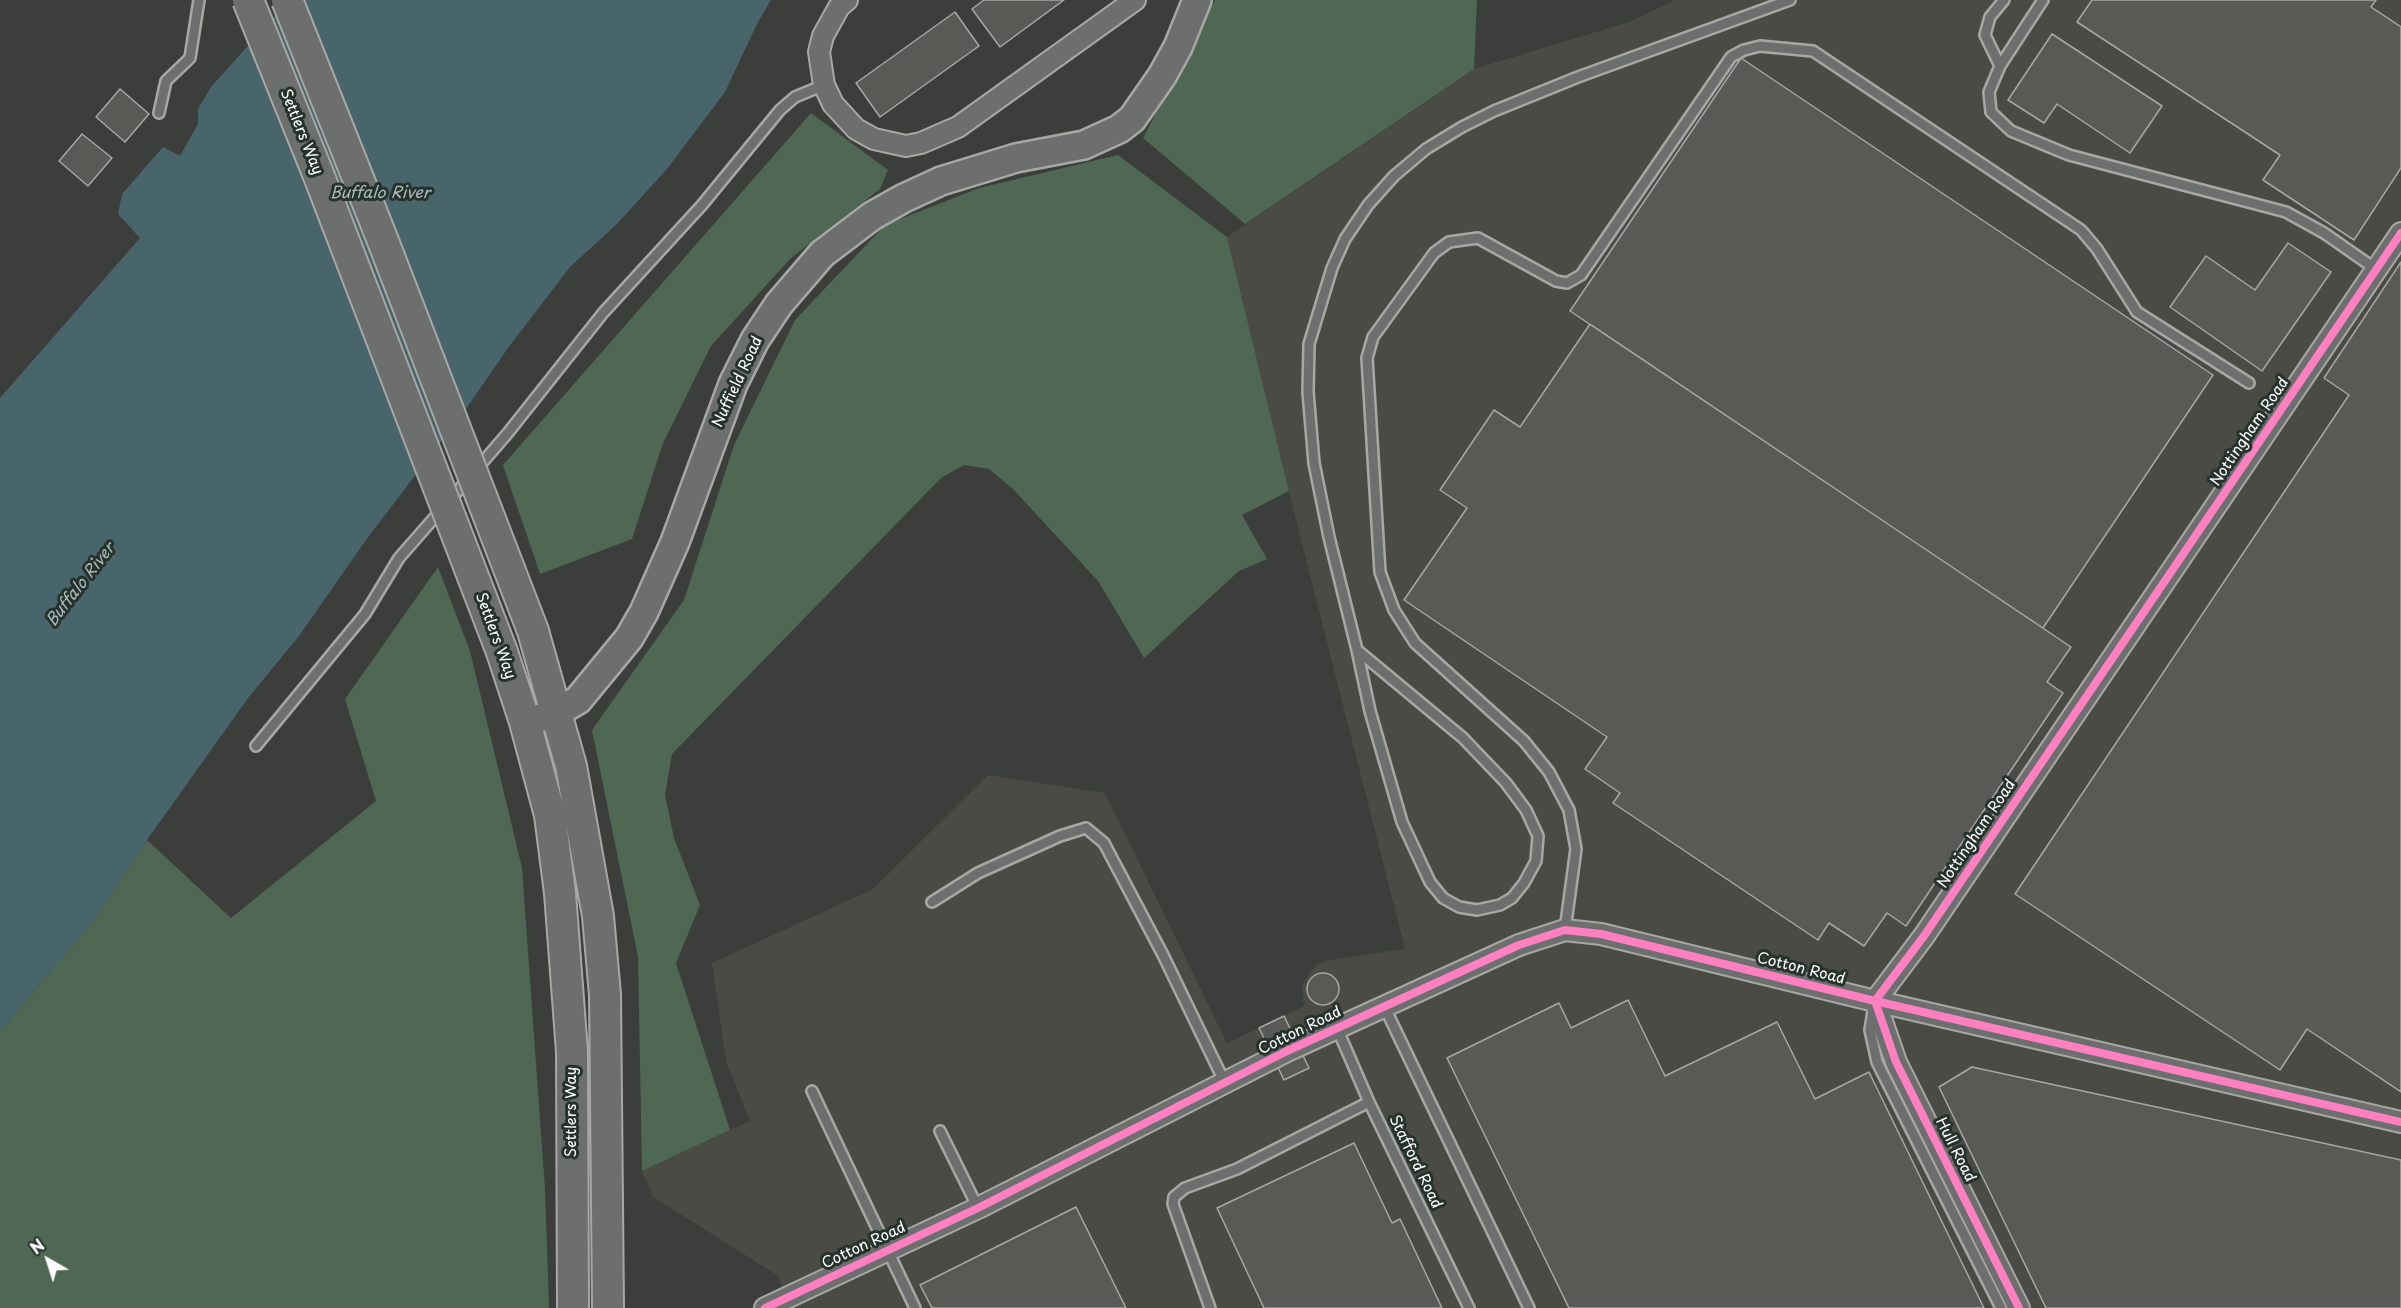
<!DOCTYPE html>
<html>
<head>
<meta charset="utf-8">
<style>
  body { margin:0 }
  #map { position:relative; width:2401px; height:1308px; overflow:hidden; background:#3b3e3a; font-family:"Playpen Sans",sans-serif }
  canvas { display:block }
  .north { position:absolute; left:18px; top:1230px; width:60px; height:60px; -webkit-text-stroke:4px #26332d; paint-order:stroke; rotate:321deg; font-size:16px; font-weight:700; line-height:24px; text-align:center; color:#fff }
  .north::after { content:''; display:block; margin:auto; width:21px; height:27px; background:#fff; clip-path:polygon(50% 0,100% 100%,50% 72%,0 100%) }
</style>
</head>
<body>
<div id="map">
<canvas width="2401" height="1308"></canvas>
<div class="north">N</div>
</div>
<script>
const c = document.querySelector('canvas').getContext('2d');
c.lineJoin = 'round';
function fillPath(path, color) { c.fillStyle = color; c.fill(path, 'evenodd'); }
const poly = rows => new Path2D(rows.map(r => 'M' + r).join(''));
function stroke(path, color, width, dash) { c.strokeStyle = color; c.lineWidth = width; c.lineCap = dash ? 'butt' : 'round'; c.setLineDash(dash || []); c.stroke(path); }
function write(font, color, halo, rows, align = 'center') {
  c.font = font + ' "Playpen Sans",sans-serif'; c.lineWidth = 6; c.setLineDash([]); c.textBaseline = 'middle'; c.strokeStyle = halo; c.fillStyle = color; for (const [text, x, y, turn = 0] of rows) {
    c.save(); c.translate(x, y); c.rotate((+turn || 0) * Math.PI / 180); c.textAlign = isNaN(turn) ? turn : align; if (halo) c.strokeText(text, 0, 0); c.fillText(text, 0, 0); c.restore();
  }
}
const built = poly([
  [1675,0,2401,0,2401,1308,792,1308,777,1275,653,1197,642,1171,750,1121,726,1061,712,963,873,889,988,775,1105,793,1227,1043,1304,1006,1302,984,1316,965,1329,960,1405,949,1302,544,1227,237,1474,69,1629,22]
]);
const green = poly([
  [1215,0,1477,0,1474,69,1245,224,1143,138],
  [811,113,888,170,880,189,791,258,711,346,663,443,632,539,540,574,503,465],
  [1118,155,1227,237,1289,491,1242,515,1267,559,1239,571,1144,658,1098,581,1013,489,989,469,964,465,941,478,672,754,665,795,674,838,700,905,676,963,730,1130,642,1171,638,957,592,730,684,600,734,445,795,320,885,225,979,188],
  [438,567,470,651,522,868,545,1188,549,1308,0,1308,0,1031,93,921,147,840,231,918,376,801,345,699]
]);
const water = poly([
  [289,0,771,0,758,22,725,92,667,169,616,225,570,267,508,348,468,406,366,540,299,636,248,698,147,840,93,921,0,1031,0,398,140,238,118,214,122,194,163,147,180,156,198,124,198,109,211,87]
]);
const building = poly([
  [984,0,1064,0,1000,47,972,9,984,0],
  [2092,0,2376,0,2371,7,2401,27,2401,168,2354,240,2263,180,2280,155,2077,22,2092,0],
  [955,12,979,46,880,117,856,83,955,12],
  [2052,34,2162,106,2130,153,2057,104,2044,123,2008,100,2052,34],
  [1741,58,2213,375,2043,628,1570,311,1741,58],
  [120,89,149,114,125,142,96,117,120,89],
  [82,134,112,158,88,186,59,161,82,134],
  [2288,243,2331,272,2262,371,2170,307,2206,256,2255,290,2288,243],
  [2401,262,2401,1092,2307,1029,2280,1070,2015,894,2349,395,2324,378,2401,262],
  [1590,324,2071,647,2047,682,2063,693,1906,926,1887,913,1864,946,1829,923,1818,940,1613,803,1620,793,1585,769,1607,737,1404,600,1467,508,1440,490,1494,410,1520,427,1590,324],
  '1307 989a16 16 0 1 1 32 0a16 16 0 1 1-32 0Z',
  [1628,1000,1665,1076,1777,1022,1815,1099,1869,1072,1984,1308,1569,1308,1447,1058,1559,1003,1571,1028,1628,1000],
  [1284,1016,1309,1068,1284,1080,1259,1028,1284,1016],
  [1972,1067,2401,1160,2401,1308,2046,1308,1939,1087,1972,1067],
  [1354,1143,1392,1223,1400,1219,1442,1308,1264,1308,1217,1208,1354,1143],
  [1076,1207,1126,1308,932,1308,920,1285,1076,1207]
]);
const lane = poly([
  [2043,0,2000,66,1989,92,1991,112,2011,131,2069,155,2286,212,2324,233,2377,270],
  [2000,66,1985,35,1990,17,2004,0],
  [159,113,166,81,190,58,199,0],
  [450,500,507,434,603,313,702,205,780,110,795,97,824,85],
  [1357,650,1329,537,1314,463,1308,392,1309,344,1332,268,1345,239,1368,205,1394,176,1426,149,1462,127,1494,111,1578,77,1790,0],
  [1357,650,1463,738,1506,783,1526,810,1538,836,1536,861,1524,883,1512,898,1500,905,1477,910,1459,907,1443,898,1430,882,1402,822,1370,711,1357,650],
  [256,746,365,614,399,558,441,510],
  [932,902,978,873,1060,836,1086,828,1104,843,1163,955,1225,1083],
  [1565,930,1576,849,1569,810,1549,772,1524,741,1415,643,1394,610,1380,572,1367,358,1373,337,1434,253,1449,242,1478,238,1556,281,1567,283,1581,275,1731,57,1744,50,1760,46,1813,51,2081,230,2097,249,2137,312,2249,383],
  [1384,1006,1529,1308],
  [1873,1011,1870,1030,1877,1062,2001,1308],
  [1337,1028,1369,1102,1469,1308],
  [812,1091,915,1308],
  [940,1131,978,1208],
  [1210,1308,1173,1204,1174,1197,1185,1188,1237,1169,1369,1102]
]);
const street = poly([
  [847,0,839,7,823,36,819,52,824,85,833,104,856,129,874,139,906,146,921,143,958,127,1135,0],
  [2401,233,1924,936,1875,1001,2401,1122],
  [765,1308,978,1208,1287,1051,1519,945,1565,930,1601,934,1875,1001,1896,1062,2019,1308]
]);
const secondary = poly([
  [537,719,556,713,578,700,629,638,644,612,675,542,733,384,755,340,779,304,822,254,872,216,904,198,941,181,1016,158,1084,145,1119,129,1132,119,1162,76,1178,47,1197,0]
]);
const primary = poly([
  [533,631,571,766,598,916,605,995,608,1308],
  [502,652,525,722,550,815,560,893,572,1052,573,1308]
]);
const primaryBridge = poly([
  [248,0,319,176,502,652],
  [287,0,383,241,533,631]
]);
const cycleway = poly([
  [2401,233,1924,936,1875,1001,2401,1122],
  [765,1308,978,1208,1287,1051,1519,945,1565,930,1601,934,1875,1001,1896,1062,2019,1308]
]);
const streetNames = [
  ["Settlers Way",301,132,68],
  ["Nuffield Road",738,382,-65],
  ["Nottingham Road",2250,432,-56],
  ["Settlers Way",495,636,70],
  ["Nottingham Road",1977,834,-56],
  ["Cotton Road",1801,969,14],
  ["Cotton Road",1300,1031,-26],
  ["Settlers Way",572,1112,-90],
  ["Hull Road",1955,1150,63],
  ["Stafford Road",1415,1162,64],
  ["Cotton Road",864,1246,-25]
];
const waterNames = [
  ["Buffalo River",380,194],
  ["Buffalo River",81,585,-52]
];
fillPath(built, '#4a4b44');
fillPath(green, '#4e6853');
fillPath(water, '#49656c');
fillPath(building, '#595955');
stroke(building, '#a7a8a6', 1.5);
stroke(lane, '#a7a8a6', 14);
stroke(street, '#a7a8a6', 24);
stroke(secondary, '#a7a8a6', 32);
stroke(primary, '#a7a8a6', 34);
stroke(lane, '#6c6f6d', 9);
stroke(street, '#6c6f6d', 20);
stroke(secondary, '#6c6f6d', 27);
stroke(primary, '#6c6f6d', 30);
stroke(primaryBridge, '#a7a8a6', 34, []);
stroke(primaryBridge, '#6c6f6d', 30);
stroke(cycleway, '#ff80c0', 8);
write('15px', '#fff', '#26332d', streetNames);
write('italic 16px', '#aebcbf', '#26332d', waterNames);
</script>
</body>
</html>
